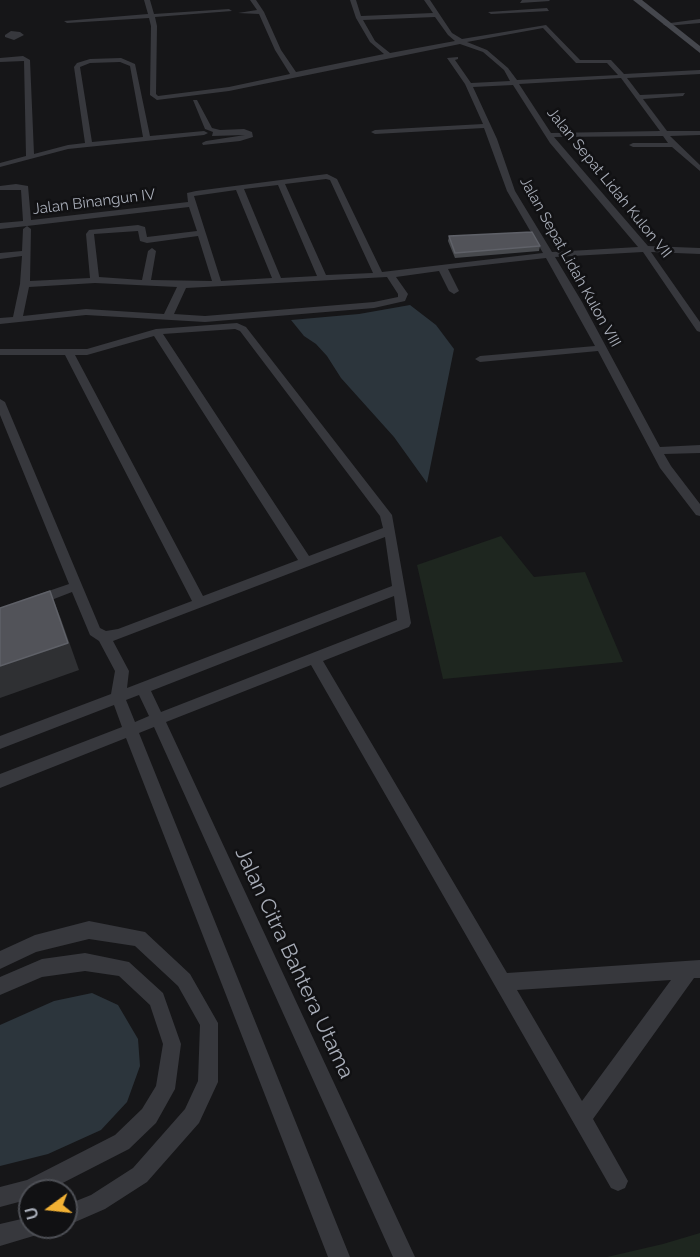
<!DOCTYPE html>
<html>
<head>
<meta charset="utf-8">
<style>
  body { margin:0 }
  #map { position:relative; width:700px; height:1257px; overflow:hidden; background:#161618; font-family:Raleway,sans-serif }
  canvas { display:block }
  .north { position:absolute; left:18px; top:1179px; width:60px; height:60px; box-sizing:border-box; background:#111113; border:2px solid #4d4f55; border-radius:50%; rotate:255deg; font-size:16px; font-weight:700; line-height:24px; text-align:center; color:#a8adb8 }
  .north::after { content:''; display:block; margin:auto; width:21px; height:27px; background:#f2b134; clip-path:polygon(50% 0,100% 100%,50% 72%,0 100%) }
</style>
</head>
<body>
<div id="map">
<canvas width="700" height="1257"></canvas>
<div class="north">U</div>
</div>
<script>
const c = document.querySelector('canvas').getContext('2d');
c.lineJoin = 'round';
function fillPath(path, color) { c.fillStyle = color; c.fill(path, 'evenodd'); }
const poly = rows => new Path2D(rows.map(r => 'M' + r).join(''));
function stroke(path, color, width, dash) { c.strokeStyle = color; c.lineWidth = width; c.lineCap = dash ? 'butt' : 'round'; c.setLineDash(dash || []); c.stroke(path); }
function write(font, color, halo, rows, align = 'center') {
  c.font = font + ' Raleway,sans-serif'; c.lineWidth = 5; c.setLineDash([]); c.textBaseline = 'middle'; c.strokeStyle = halo; c.fillStyle = color; for (const [text, x, y, turn = 0] of rows) {
    c.save(); c.translate(x, y); c.rotate((+turn || 0) * Math.PI / 180); c.textAlign = isNaN(turn) ? turn : align; if (halo) c.strokeText(text, 0, 0); c.fillText(text, 0, 0); c.restore();
  }
}
const green = poly([
  [501,536,534,577,585,572,623,662,443,679,417,565],
  [700,1233,700,1257,607,1257,663,1244]
]);
const water = poly([
  [410,305,436,325,454,349,427,483,394,437,341,378,327,356,316,344,304,336,291,320,359,314],
  [92,993,118,1005,138,1039,140,1066,127,1102,101,1130,48,1154,0,1166,0,1025,54,1001]
]);
const street = poly([
  [144,0,150,0,154,14,229,9,232,11,155,17,157,26,156,94,158,96,229,87,290,74,275,50,259,14,238,13,257,10,250,0,256,0,264,12,281,50,296,72,384,54,370,42,356,18,350,0,356,0,361,16,433,13,424,0,430,0,452,33,462,39,546,25,580,60,611,60,624,74,700,70,700,74,627,78,640,95,685,93,683,96,643,99,667,131,700,131,700,135,670,136,700,165,700,171,672,147,633,147,629,145,633,143,668,143,663,136,554,137,648,246,700,248,700,254,651,252,700,322,700,332,697,331,643,252,555,257,582,302,660,447,700,445,700,453,664,454,671,466,700,504,700,516,696,515,660,468,598,351,480,362,475,359,480,356,595,346,546,258,448,269,459,291,454,294,449,291,439,271,396,277,408,294,405,301,374,308,205,322,86,315,0,324,0,318,13,317,20,284,22,256,0,259,0,253,22,251,23,229,27,226,0,229,0,223,23,221,21,190,0,190,0,186,16,184,28,186,31,220,188,202,187,193,196,191,327,174,337,179,382,272,543,253,507,191,484,128,375,134,371,132,375,130,483,124,465,84,447,58,458,57,458,59,455,60,471,83,510,81,504,70,483,52,460,44,229,91,157,100,150,95,151,26,149,18,67,23,64,21,148,14,144,0],
  [435,17,448,35,455,41,390,53,375,41,363,20,435,17],
  [543,28,576,63,607,63,618,75,517,80,508,68,487,50,467,42,543,28],
  [621,78,660,131,551,133,519,84,621,78],
  [513,85,550,143,638,247,552,252,515,191,497,139,473,87,513,85],
  [326,179,330,180,373,273,326,275,285,184,326,179],
  [278,185,317,276,281,278,244,189,278,185],
  [236,190,272,278,221,281,194,196,236,190],
  [189,207,197,231,147,237,145,227,138,225,89,230,86,234,90,278,30,281,31,229,27,226,189,207],
  [138,231,140,241,147,243,198,236,212,281,151,280,156,251,152,248,148,251,142,280,99,277,94,234,138,231],
  [387,277,398,294,398,297,374,302,205,316,174,314,186,288,387,277],
  [95,283,177,287,164,314,86,309,23,316,29,287,95,283],
  [522,0,549,0,550,1,520,3,522,0],
  [547,8,549,11,491,14,488,12,547,8],
  [700,19,700,23,666,26,663,24,700,19],
  [11,31,20,32,24,35,14,40,5,37,5,35,11,31],
  [23,56,30,60,34,154,68,145,85,143,74,67,77,63,90,59,121,58,135,64,150,136,204,131,208,133,204,135,68,149,0,167,0,163,26,156,24,61,0,62,0,58,23,56],
  [120,62,130,66,143,137,92,142,80,67,90,63,120,62],
  [193,100,197,100,212,128,220,130,244,129,252,132,253,137,240,141,203,145,202,143,206,141,245,135,212,136,213,132,205,129,193,100],
  [237,323,246,327,392,515,411,623,409,627,323,661,507,973,700,960,700,978,694,978,593,1119,628,1181,625,1188,618,1191,611,1188,311,665,166,722,415,1257,393,1257,154,727,139,733,350,1257,328,1257,126,738,0,788,0,774,122,727,114,705,0,749,0,736,111,694,115,671,99,641,90,635,72,592,36,606,29,601,31,597,69,584,0,415,0,399,5,402,100,628,106,631,118,629,192,601,65,355,0,355,0,349,87,349,156,329,237,323],
  [235,329,240,331,380,516,383,528,309,556,163,334,235,329],
  [154,336,298,560,203,596,75,355,87,355,154,336],
  [385,537,392,586,127,688,129,671,113,641,385,537],
  [394,596,397,620,161,712,151,691,394,596],
  [139,695,149,716,135,722,126,700,139,695],
  [671,980,582,1101,517,990,671,980],
  [89,921,145,932,190,974,218,1023,218,1082,199,1123,147,1182,105,1209,66,1226,66,1205,91,1195,133,1168,185,1109,198,1081,200,1025,178,986,135,946,89,939,36,952,0,969,0,951,35,935,89,921],
  [85,953,129,962,163,993,181,1044,175,1089,156,1123,129,1149,47,1191,30,1191,30,1199,0,1207,0,1187,27,1180,115,1135,142,1109,156,1086,163,1044,150,1005,119,976,85,971,42,977,0,995,0,977,42,959,85,953],
  [30,1217,30,1227,43,1227,40,1234,0,1246,0,1224,30,1217]
]);
const secondary = poly([
  [633,0,642,0,700,46,700,53,633,0]
]);
const wall = poly([
  [449,236,540,246,539,251,455,258,448,241]
]);
const shadedWall = poly([
  [50,591,61,619,79,670,0,698,0,666]
]);
const building = poly([
  [532,232,540,246,455,253,449,236,532,232],
  [50,591,68,643,0,666,0,608,50,591]
]);
const farStreetnames = [
  ["Jalan Sepat Lidah Kulon VII",609,183,51],
  ["Jalan Binangun IV",94,202,-7],
  ["Jalan Sepat Lidah Kulon VIII",570,262,61]
];
const nearStreetnames = [
  ["Jalan Citra Bahtera Utama",294,963,65]
];
fillPath(green, '#1e261f');
fillPath(water, '#2c353c');
fillPath(street, '#37383d');
fillPath(secondary, '#45474d');
fillPath(wall, '#47494d');
fillPath(shadedWall, '#2f3033');
fillPath(building, '#525359');
stroke(building, '#5f6168', 1.5);
write('15px', '#a8adb8', '#111113', farStreetnames);
write('21px', '#a8adb8', '#111113', nearStreetnames);
</script>
</body>
</html>
